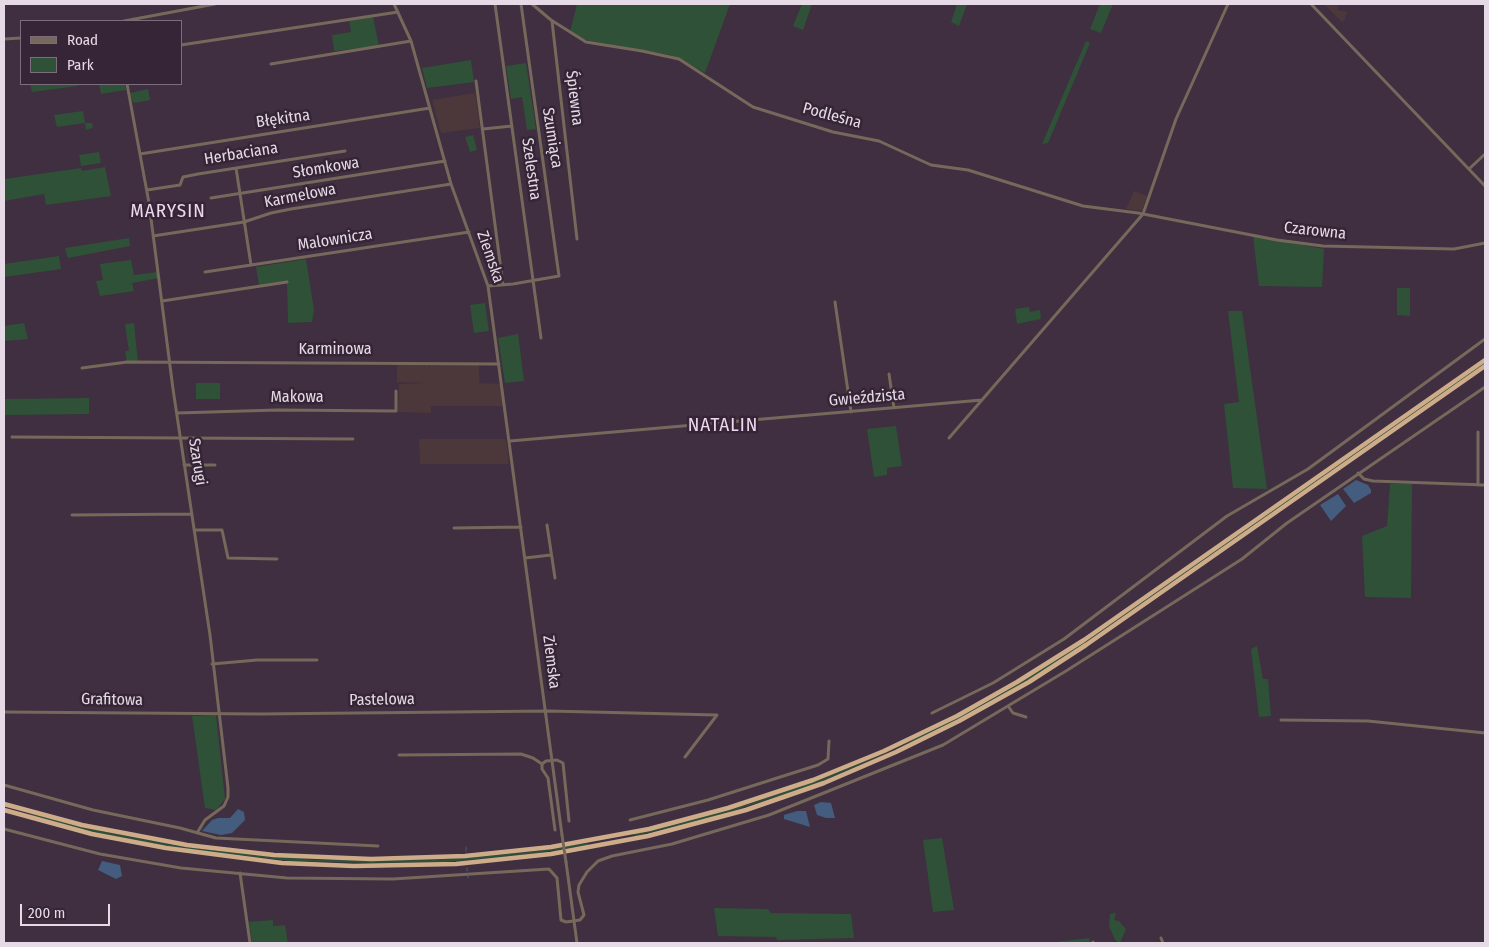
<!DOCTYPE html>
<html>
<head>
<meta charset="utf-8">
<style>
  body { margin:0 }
  #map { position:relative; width:1489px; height:947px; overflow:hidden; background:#3f2f40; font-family:"Fira Sans Condensed",sans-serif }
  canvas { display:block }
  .frame { position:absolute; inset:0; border:5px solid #e5dae5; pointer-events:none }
  .legend { position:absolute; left:20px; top:20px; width:162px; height:65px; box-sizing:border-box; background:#352536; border:1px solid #7b6d7c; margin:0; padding:6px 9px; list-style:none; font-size:15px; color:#e5dae5 }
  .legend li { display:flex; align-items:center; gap:10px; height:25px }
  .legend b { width:25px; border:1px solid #7b6d7c }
  .scale { position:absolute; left:20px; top:904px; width:90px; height:22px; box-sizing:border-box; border:2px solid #e5dae5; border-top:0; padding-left:6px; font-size:15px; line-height:18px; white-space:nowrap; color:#e5dae5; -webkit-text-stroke:4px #352536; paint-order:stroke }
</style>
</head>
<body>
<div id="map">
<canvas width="1489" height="947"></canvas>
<div class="frame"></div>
<ul class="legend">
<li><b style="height:6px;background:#76685a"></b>Road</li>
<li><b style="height:14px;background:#2f5138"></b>Park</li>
</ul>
<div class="scale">200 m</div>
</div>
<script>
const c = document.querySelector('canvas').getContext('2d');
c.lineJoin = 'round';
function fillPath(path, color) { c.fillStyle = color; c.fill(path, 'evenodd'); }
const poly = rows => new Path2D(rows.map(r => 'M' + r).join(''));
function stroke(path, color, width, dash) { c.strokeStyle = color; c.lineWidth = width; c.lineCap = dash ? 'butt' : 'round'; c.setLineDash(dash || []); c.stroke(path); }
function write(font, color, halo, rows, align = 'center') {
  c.font = font + ' "Fira Sans Condensed",sans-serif'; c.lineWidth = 5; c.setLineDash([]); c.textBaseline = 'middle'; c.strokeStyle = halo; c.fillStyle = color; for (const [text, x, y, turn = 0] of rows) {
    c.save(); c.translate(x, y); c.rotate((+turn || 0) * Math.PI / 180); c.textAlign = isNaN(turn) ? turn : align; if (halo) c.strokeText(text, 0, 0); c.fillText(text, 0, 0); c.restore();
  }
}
const commercial = poly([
  [1324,4,1338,4,1338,10,1347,12,1345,19,1342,22],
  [475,93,480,128,441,133,432,100],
  [1134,191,1147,196,1142,211,1126,209],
  [430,364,479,364,479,383,502,384,505,406,431,406,431,413,398,412,399,384,424,383,397,382,397,365,429,365,430,372],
  [419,439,506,439,509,464,420,464]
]);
const green = poly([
  [577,4,730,4,705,73,688,63,670,55,586,40,570,32],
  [802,4,812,4,803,30,793,26],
  [957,4,967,4,959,26,951,22],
  [1100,4,1113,4,1101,33,1090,29],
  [373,17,379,46,334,51,332,35,351,32,349,21],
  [1086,41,1090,43,1048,143,1042,144],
  [471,60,474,82,427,88,422,68],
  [526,63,536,129,527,130,522,97,511,99,506,66],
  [30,84,77,84,78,86,32,92],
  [99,84,125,84,126,90,101,94],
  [148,89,150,100,134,103,132,100,130,93],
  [83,111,85,123,92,123,93,128,86,130,85,123,57,127,54,115],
  [473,135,477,150,470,152,465,137],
  [99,152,101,163,81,166,79,155],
  [105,167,111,196,46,205,44,194,4,201,4,179,81,168,82,171],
  [1253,236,1324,249,1322,287,1259,286],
  [129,238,130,246,68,258,65,248],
  [59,256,61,269,4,277,4,264],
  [306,259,314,310,312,322,288,323,287,281,259,285,256,267],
  [131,260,134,275,158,272,159,278,132,283,134,291,100,296,96,281,103,280,100,264],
  [1397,288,1410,288,1410,316,1397,315],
  [485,303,489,331,474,333,470,305],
  [1029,307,1030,312,1040,310,1041,319,1017,324,1015,309],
  [1228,311,1242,311,1267,489,1233,488,1224,404,1239,402],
  [24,323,28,339,4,341,4,326],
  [134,323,138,362,127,362,125,351,129,351,125,324],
  [518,334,524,381,505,383,498,338],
  [1485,362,1485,365,1065,657,991,702,932,733,813,785,716,816,635,836,634,834,746,805,811,783,895,749,990,700,1065,654],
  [196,383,220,383,220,399,196,399],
  [89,398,89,414,4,415,4,399],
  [896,426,902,466,887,468,887,475,874,477,867,429],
  [1390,484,1412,484,1411,598,1365,597,1362,536,1387,526],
  [1257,646,1263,679,1268,679,1271,716,1259,717,1251,649],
  [216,715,225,799,216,810,205,808,192,716],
  [31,814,115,834,183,847,317,860,446,859,530,852,588,843,588,845,530,854,446,862,371,863,292,861,183,849,94,832,30,816],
  [942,838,954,910,933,912,923,840],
  [714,908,768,909,771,913,851,914,854,938,777,940,776,937,718,936],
  [1116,913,1114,920,1119,921,1126,929,1120,943,1115,940,1109,926,1110,914],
  [273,920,273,926,285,925,288,943,252,943,249,922],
  [1089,938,1090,943,1055,942]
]);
const water = poly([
  [1356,480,1368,485,1371,490,1371,493,1354,503,1343,489],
  [1338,494,1346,506,1331,521,1320,505],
  [821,802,831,803,835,818,826,818,817,815,814,805],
  [238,809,244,812,245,820,232,833,221,835,202,831,212,820,218,818,230,818],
  [797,811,806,811,810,827,784,819,784,815],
  [102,861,120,865,122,876,116,879,98,870]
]);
const stream = poly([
  [466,847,466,851],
  [467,868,467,871],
  [468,876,468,878]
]);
const minor = poly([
  [394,4,411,41,451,184,488,286,562,835],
  [495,4,541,338],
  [532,4,551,20,586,42,642,51,679,59,753,107,833,132,879,141,931,165,968,170,1083,206,1138,213,1277,240,1323,246,1454,249,1485,243],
  [1311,4,1485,186],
  [124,21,215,4],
  [552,21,577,239],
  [4,39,21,38],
  [181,45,398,12],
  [271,64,411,41],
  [476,81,503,285],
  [127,84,149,203,173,389,210,635,228,788,228,797,224,806,205,820,197,833],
  [483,129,512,126],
  [140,154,430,108],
  [236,168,251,265],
  [1469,169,1485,154],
  [147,190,180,185,183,177,198,174,345,151],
  [211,198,445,161],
  [153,236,244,222,271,213,291,209,451,184],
  [205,272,469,232],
  [488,286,513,284,559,276,521,4],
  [162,301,287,282],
  [835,302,851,412],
  [82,368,127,362,499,364],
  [889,374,894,408],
  [177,413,277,410,396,411,396,391],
  [12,437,353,439],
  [949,438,1143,214,1176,119,1228,4],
  [510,441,982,400],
  [184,465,215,465],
  [1358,473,1364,479,1373,481,1485,485],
  [1478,485,1478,432],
  [72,515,192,514],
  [547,525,555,578],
  [454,528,521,527],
  [194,530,222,530,228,558,277,559],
  [525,558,551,555],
  [212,664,257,660,317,660],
  [1008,706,1013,713,1026,717],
  [4,712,260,714,549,711,717,715,685,757],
  [932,713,993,683,1064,639,1227,516,1308,469,1485,339],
  [1281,720,1368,721,1485,733],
  [399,755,521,754,533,758,542,764],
  [4,785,93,810,180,828,216,838,378,846],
  [630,820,708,800,818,765,828,759,829,741],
  [4,829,100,854,181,868,287,878,393,879,549,869,557,878,561,920,566,922,580,920,584,915,578,892,579,885,587,872,598,861,612,856,672,844,769,815,943,745,1066,671,1242,559,1287,523,1485,387],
  [555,830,548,778,542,769,542,764,546,761,557,760,563,763,569,821],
  [566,862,577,943],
  [240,873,250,943],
  [1161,938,1163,943],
  [1093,942,1093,943]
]);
const highway = poly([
  [4,804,82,825,187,845,274,855,371,859,465,856,551,847,649,829,728,808,813,780,884,751,957,716,1017,682,1084,640,1485,360],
  [4,810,92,834,166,848,282,863,354,866,456,864,551,854,648,836,746,810,824,783,896,752,959,721,1029,682,1086,645,1485,366]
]);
const minorBridge = poly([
  [562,835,566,862]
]);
const streetNames = [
  ["Śpiewna",574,98,83],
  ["Podleśna",832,116,15],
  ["Błękitna",283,119,-8],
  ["Szumiąca",552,138,81],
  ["Herbaciana",241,154,-9],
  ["Słomkowa",326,168,-9],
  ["Szelestna",531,169,82],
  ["Karmelowa",300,196,-11],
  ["Czarowna",1315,231,6],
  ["Malownicza",335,240,-9],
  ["Ziemska",490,257,71],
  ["Karminowa",335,350],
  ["Makowa",297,398],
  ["Gwieździsta",867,398,-5],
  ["Szarugi",197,462,81],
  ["Ziemska",551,662,83],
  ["Grafitowa",112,700,1],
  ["Pastelowa",382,700,-1]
];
const quarterNames = [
  ["MARYSIN",168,212],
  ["NATALIN",723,426]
];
fillPath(commercial, '#4c373a');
fillPath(green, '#2f5138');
fillPath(water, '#445c7d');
stroke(stream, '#445c7d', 1);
stroke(minor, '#76685a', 3);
stroke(highway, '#ceac89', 4.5);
stroke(minorBridge, '#76685a', 3);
write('16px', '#e5dae5', '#352536', streetNames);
c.letterSpacing = '1px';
write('19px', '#eed9ef', '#352536', quarterNames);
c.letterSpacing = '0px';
</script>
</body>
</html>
